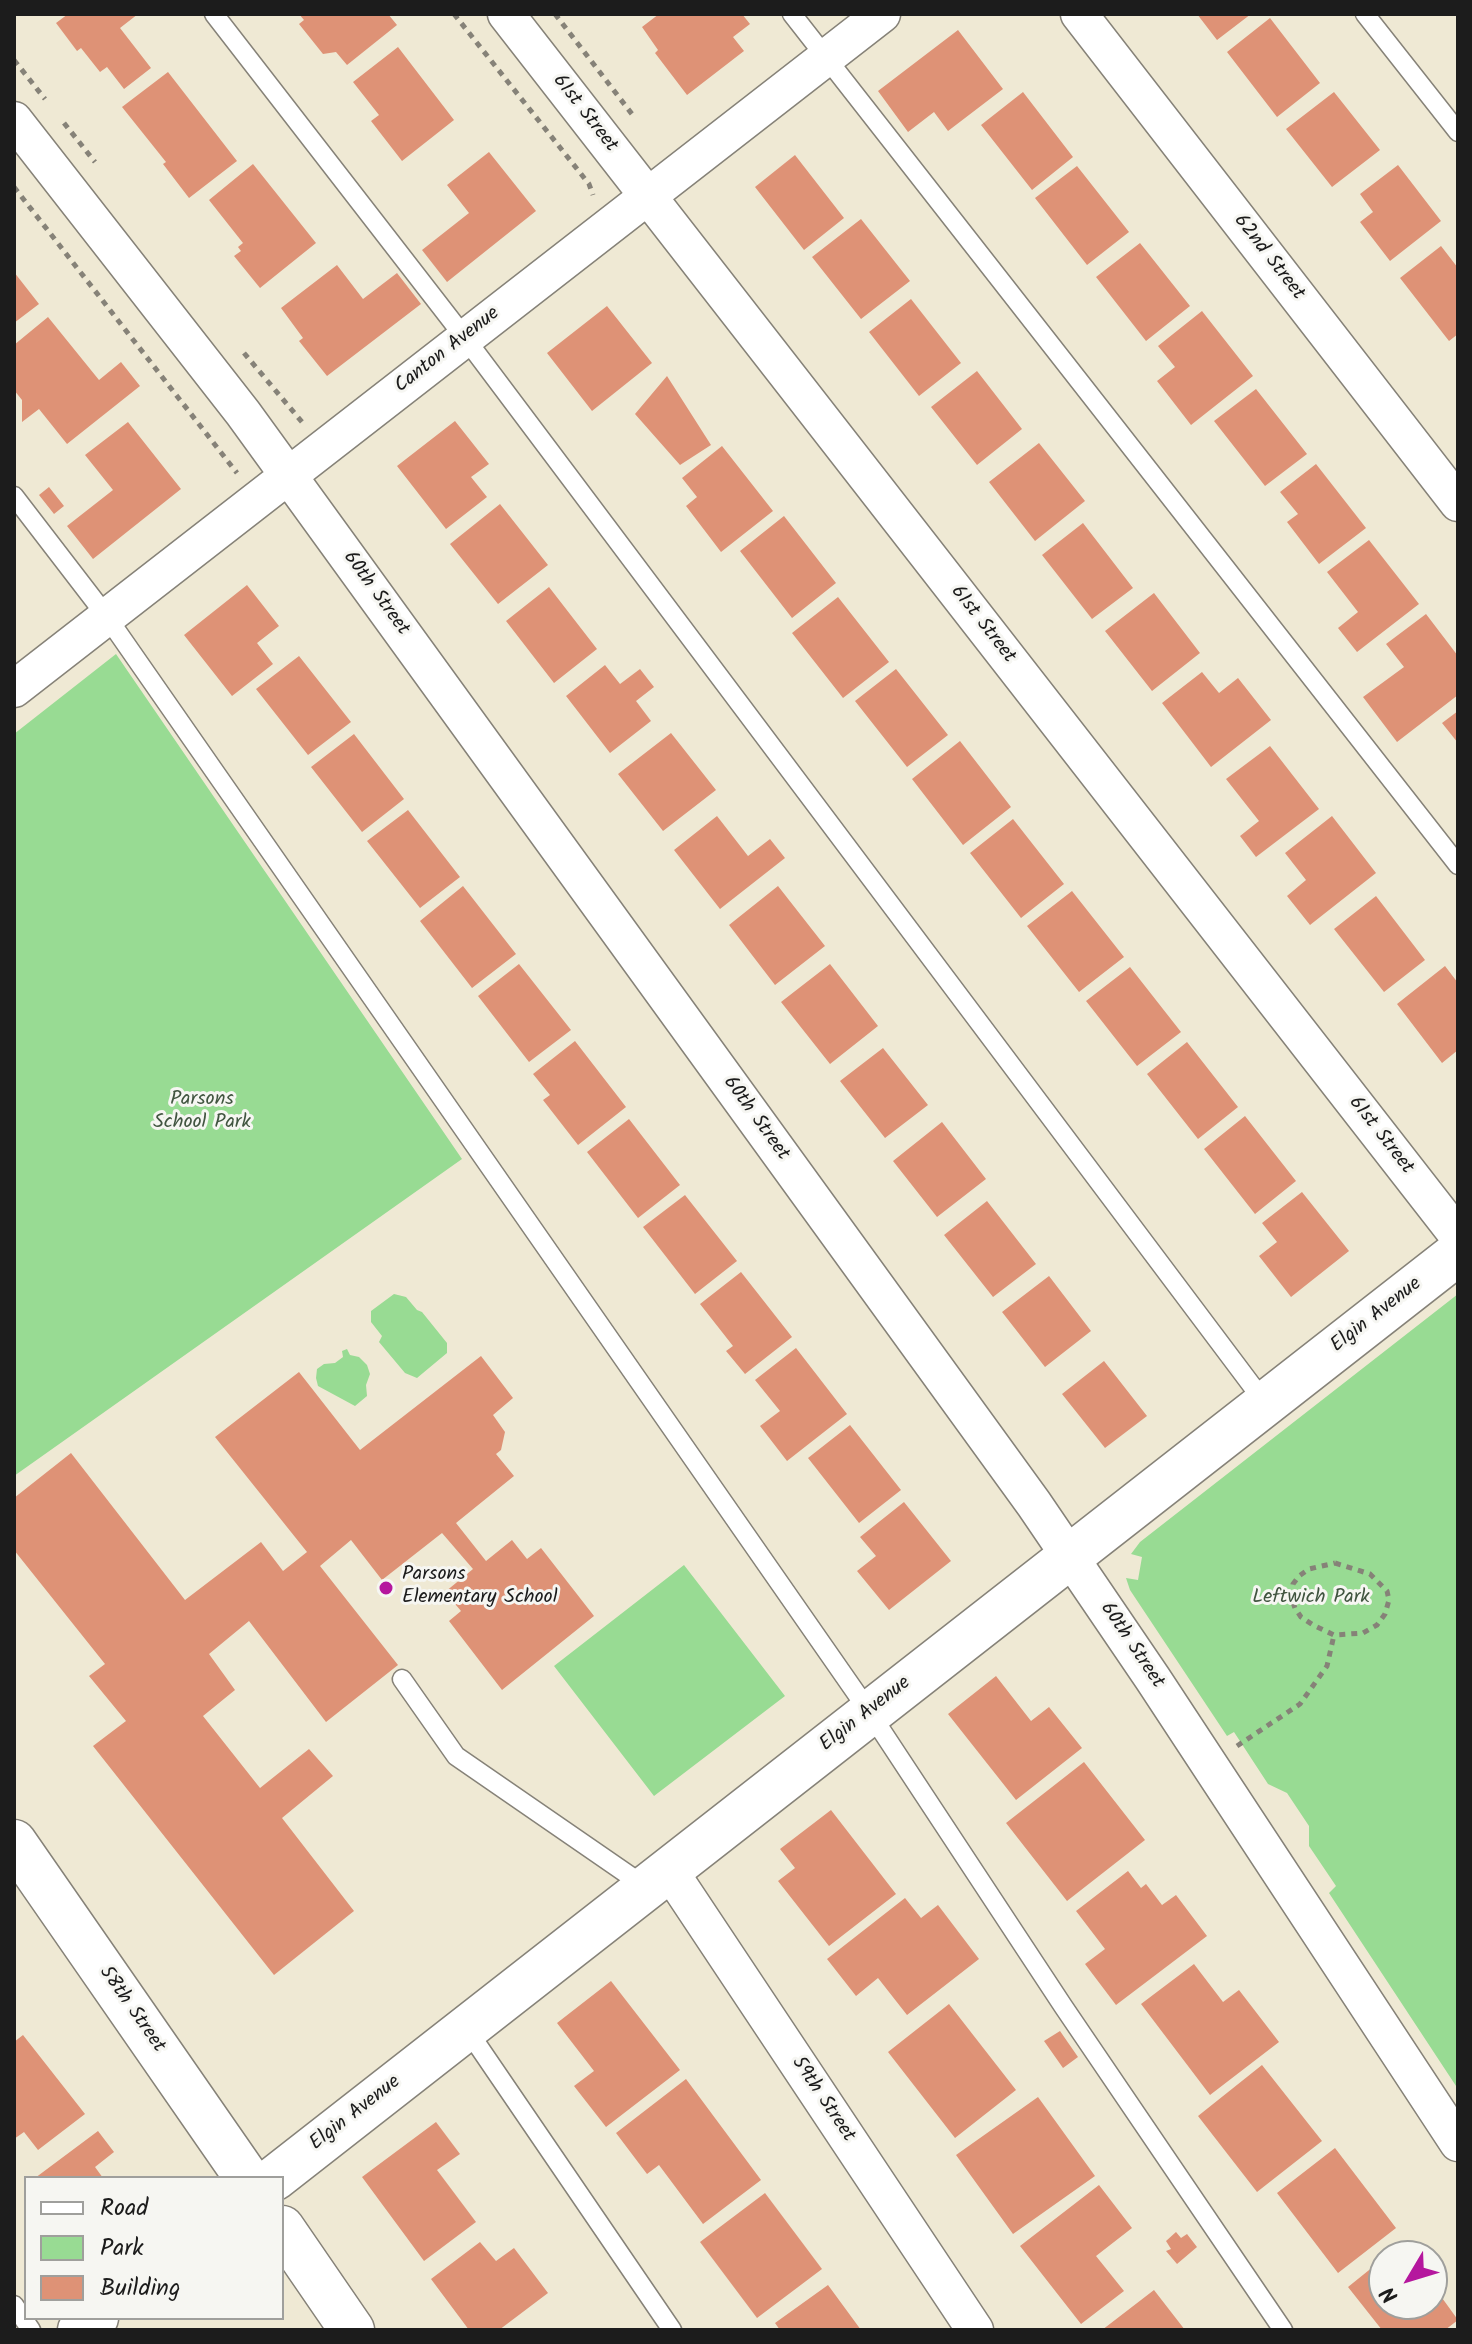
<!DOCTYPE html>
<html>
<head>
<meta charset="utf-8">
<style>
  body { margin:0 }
  #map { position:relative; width:1472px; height:2344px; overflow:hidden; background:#efe9d4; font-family:Kalam,sans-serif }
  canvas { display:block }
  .frame { position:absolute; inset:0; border:16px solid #1c1c1c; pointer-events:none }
  .legend { position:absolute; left:24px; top:2176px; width:260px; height:144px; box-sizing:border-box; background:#f6f6f2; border:2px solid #9f9f9c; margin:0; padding:10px 14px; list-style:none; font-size:24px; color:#1c1c1c }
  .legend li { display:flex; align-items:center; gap:16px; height:40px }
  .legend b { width:40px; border:2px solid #9f9f9c }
  .north { position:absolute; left:1368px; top:2240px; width:80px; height:80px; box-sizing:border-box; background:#f6f6f2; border:2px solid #9f9f9c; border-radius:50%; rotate:232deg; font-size:22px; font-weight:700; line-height:32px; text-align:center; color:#1c1c1c }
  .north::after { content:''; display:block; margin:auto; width:28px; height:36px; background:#b5179e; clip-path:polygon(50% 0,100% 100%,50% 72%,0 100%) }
</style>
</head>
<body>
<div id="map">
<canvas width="1472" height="2344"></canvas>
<div class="frame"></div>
<ul class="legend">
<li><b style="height:10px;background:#fff"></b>Road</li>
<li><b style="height:22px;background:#98db93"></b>Park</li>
<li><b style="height:22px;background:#de9276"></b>Building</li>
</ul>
<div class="north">N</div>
</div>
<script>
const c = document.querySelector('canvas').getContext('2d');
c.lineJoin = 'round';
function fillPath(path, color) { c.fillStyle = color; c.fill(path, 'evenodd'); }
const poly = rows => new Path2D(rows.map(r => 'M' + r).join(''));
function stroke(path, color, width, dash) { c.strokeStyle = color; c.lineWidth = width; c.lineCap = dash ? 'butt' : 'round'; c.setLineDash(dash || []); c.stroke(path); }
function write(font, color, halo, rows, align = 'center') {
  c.font = font + ' Kalam,sans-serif'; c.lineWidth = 6; c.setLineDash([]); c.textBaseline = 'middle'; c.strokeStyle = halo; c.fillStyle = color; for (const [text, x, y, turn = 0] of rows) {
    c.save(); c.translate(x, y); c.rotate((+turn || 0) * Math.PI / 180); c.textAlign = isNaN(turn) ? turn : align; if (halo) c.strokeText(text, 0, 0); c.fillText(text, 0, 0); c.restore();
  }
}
const green = poly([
  [116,654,462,1159,14,1476,14,734],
  [394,1294,406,1297,417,1310,422,1312,447,1343,447,1353,417,1378,405,1373,379,1342,382,1336,371,1322,371,1311],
  [1458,1294,1458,2089,1329,1893,1336,1886,1309,1846,1309,1826,1287,1793,1268,1784,1234,1732,1227,1736,1130,1590,1126,1578,1138,1580,1142,1557,1131,1554,1140,1542],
  [347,1349,350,1355,359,1357,367,1365,370,1374,366,1385,367,1396,355,1406,318,1386,316,1378,317,1369,324,1364,335,1363,343,1357,342,1351],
  [684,1565,785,1696,654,1796,554,1666]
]);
const building = poly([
  [68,14,138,14,120,28,151,68,124,89,107,67,100,72,81,48,77,51,56,23],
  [299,14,388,14,397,25,347,65,336,52,323,54,299,24,304,20],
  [659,14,742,14,750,24,733,37,744,51,687,95,655,53,658,50,642,27],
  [1197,14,1251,14,1217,40],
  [1270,18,1320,83,1277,117,1227,52],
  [958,30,1003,89,948,131,934,112,908,132,878,91],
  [398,47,454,120,402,161,371,121,379,115,353,82],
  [168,72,237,161,189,198,163,164,166,162,122,107],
  [1023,92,1073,157,1032,190,981,125],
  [1334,92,1380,150,1332,187,1286,129],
  [489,152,536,211,447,282,422,250,469,213,447,185],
  [795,155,844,218,804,250,755,187],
  [253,164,316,243,260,288,234,256,241,251,238,247,243,243,209,200],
  [1398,165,1441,221,1390,261,1360,222,1373,212,1360,194],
  [1077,166,1129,232,1087,265,1035,198],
  [861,219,910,281,861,319,812,257],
  [1140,243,1190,306,1146,341,1096,277],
  [1441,246,1458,268,1458,334,1449,341,1400,278],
  [337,265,363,299,397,273,421,304,327,376,299,341,303,338,281,308],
  [14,272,39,304,14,323],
  [911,299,961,363,919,396,869,332],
  [607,306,652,363,592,411,547,353],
  [1202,311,1253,376,1191,425,1157,381,1175,367,1158,346],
  [48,317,99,380,121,362,140,386,67,444,39,409,22,422,22,400,14,390,14,345],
  [977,371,1022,429,977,465,931,407],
  [667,376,711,445,680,465,635,414],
  [1256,389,1307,454,1265,486,1214,421],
  [455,421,489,464,471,477,487,497,446,529,397,466],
  [128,422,181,489,93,559,67,526,113,490,85,455],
  [1039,443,1085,501,1035,541,989,482],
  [722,446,773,511,721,552,686,506,697,497,682,478],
  [1316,464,1366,528,1319,564,1287,522,1298,514,1280,492],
  [49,487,64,506,54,514,39,495],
  [500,504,548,565,498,604,450,544],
  [784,516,836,583,792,618,740,551],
  [1083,523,1133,588,1092,619,1042,555],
  [1369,540,1419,604,1357,652,1338,628,1358,612,1327,572],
  [247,585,279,626,257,643,273,664,232,696,184,635],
  [549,587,597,649,554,683,506,621],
  [1154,593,1200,653,1152,691,1105,631],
  [838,597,889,662,843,698,792,633],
  [1426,614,1458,656,1458,695,1397,742,1363,697,1404,667,1386,644],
  [299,656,351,722,308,755,256,689],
  [605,665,620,684,640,669,654,687,636,701,651,721,610,753,566,696],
  [896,669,948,735,907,767,855,701],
  [1202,672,1219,693,1238,678,1271,720,1211,767,1162,703],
  [1458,711,1458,743,1442,723],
  [671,733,716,790,663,831,618,774],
  [354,734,404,799,362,832,311,767],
  [960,741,1011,807,963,845,912,779],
  [1270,746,1319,809,1256,857,1240,836,1259,821,1226,779],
  [408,810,460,877,420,908,367,841],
  [717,816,748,856,770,839,785,858,720,909,674,850],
  [1332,816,1376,873,1310,925,1287,896,1306,880,1285,853],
  [1013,819,1064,884,1021,918,970,853],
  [463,886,516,954,472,988,420,921],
  [778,886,825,946,775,985,729,925],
  [1072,891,1124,957,1079,992,1027,926],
  [1376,896,1425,960,1384,992,1334,929],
  [519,964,571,1030,529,1062,478,996],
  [830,964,878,1026,830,1064,781,1002],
  [1445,966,1458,983,1458,1050,1442,1063,1397,1004],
  [1130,967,1181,1032,1137,1066,1086,1001],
  [575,1041,626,1107,578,1145,543,1100,550,1095,533,1074],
  [1187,1042,1238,1107,1198,1139,1147,1074],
  [883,1048,928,1105,885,1138,840,1081],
  [1245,1116,1296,1181,1255,1214,1204,1149],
  [629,1119,680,1185,638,1218,587,1152],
  [942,1122,986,1179,937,1217,893,1161],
  [1302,1192,1349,1251,1291,1297,1259,1256,1277,1242,1262,1223],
  [685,1195,737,1261,695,1294,643,1227],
  [987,1201,1036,1264,993,1297,944,1235],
  [741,1272,792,1337,745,1374,726,1351,733,1346,700,1304],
  [1049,1276,1091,1331,1045,1367,1002,1312],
  [796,1348,847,1414,787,1461,760,1426,780,1411,755,1380],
  [481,1356,513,1398,493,1415,505,1432,501,1450,496,1454,514,1476,456,1523,486,1561,512,1540,527,1559,541,1548,594,1616,502,1690,449,1621,461,1611,445,1592,473,1569,442,1533,382,1580,351,1540,320,1566,398,1665,326,1722,249,1621,209,1654,235,1690,203,1716,260,1788,309,1749,333,1776,282,1818,354,1911,274,1975,93,1746,126,1721,89,1676,105,1664,14,1550,14,1498,71,1453,185,1600,261,1542,283,1571,307,1552,215,1437,299,1372,360,1450],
  [1104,1361,1147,1416,1105,1448,1062,1394],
  [850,1425,901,1490,859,1523,808,1458],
  [904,1502,951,1561,889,1610,857,1571,876,1556,860,1537],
  [996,1676,1031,1721,1049,1707,1082,1748,1016,1800,948,1714],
  [1084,1762,1145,1840,1067,1901,1006,1823],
  [831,1810,896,1894,829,1946,778,1881,795,1868,780,1849],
  [1128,1871,1141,1888,1146,1884,1162,1905,1176,1895,1207,1936,1116,2005,1085,1964,1105,1949,1076,1911],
  [905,1898,921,1918,938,1905,979,1959,907,2015,878,1978,856,1996,827,1959],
  [1194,1964,1223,2002,1239,1990,1279,2042,1210,2095,1141,2004],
  [611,1981,680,2070,606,2127,574,2086,594,2071,557,2023],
  [949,2004,1016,2090,955,2138,888,2052],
  [1060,2031,1078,2057,1063,2068,1044,2041],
  [23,2035,85,2114,38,2150,24,2132,14,2139,14,2042],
  [1262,2065,1322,2141,1257,2192,1198,2116],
  [686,2079,761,2180,703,2224,659,2165,647,2174,616,2133],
  [1038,2097,1095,2176,1013,2234,956,2155],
  [436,2122,460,2154,437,2170,476,2222,424,2261,362,2177],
  [98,2131,114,2152,95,2167,103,2178,35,2178],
  [1335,2148,1396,2228,1338,2273,1277,2193],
  [1099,2185,1132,2228,1096,2256,1124,2291,1081,2324,1020,2246],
  [765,2193,822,2269,757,2318,700,2242],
  [1176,2232,1181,2238,1187,2234,1197,2247,1177,2264,1166,2251,1171,2249,1166,2241],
  [480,2242,496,2261,514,2248,548,2293,499,2330,469,2330,431,2279],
  [1401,2245,1410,2256,1387,2256],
  [1384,2258,1384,2304,1432,2304,1432,2284,1458,2320,1445,2330,1382,2330,1348,2287],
  [828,2285,861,2330,780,2330,775,2323],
  [1154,2290,1185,2330,1102,2330]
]);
const path = poly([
  [454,14,589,184,593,195],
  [555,14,635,118],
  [14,60,45,99],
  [64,123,95,162],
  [14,187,237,473],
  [244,353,302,422],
  [1335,1563,1370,1574,1387,1591,1389,1600,1385,1614,1377,1625,1363,1633,1334,1635,1313,1625,1301,1617,1295,1608,1291,1597,1293,1584,1299,1576,1309,1569,1335,1563],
  [1237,1746,1300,1704,1327,1666,1334,1635]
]);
const lane = poly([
  [214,14,465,338,1265,1403],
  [792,14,1458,865],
  [1365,14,1458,132],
  [14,496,107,617,870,1713,1063,2006,1283,2330],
  [402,1679,456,1756,646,1887],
  [466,2028,672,2330],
  [14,2305,31,2330]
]);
const street = poly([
  [506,14,1458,1236],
  [1079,14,1458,503],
  [14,120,243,413,1034,1504,1153,1679,1458,2143],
  [14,689,882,14],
  [669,1870,975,2330]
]);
const secondary = poly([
  [14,1842,247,2178],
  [275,2178,1458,1253],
  [282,2228,352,2330],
  [80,2330,96,2318]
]);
const markers = [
  [386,1588,8,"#b5179e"]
];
const streetNames = [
  ["61st Street",584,114,52],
  ["62nd Street",1268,258,52],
  ["Canton Avenue",448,351,-38],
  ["60th Street",375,594,54],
  ["61st Street",982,625,52],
  ["60th Street",755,1119,54],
  ["61st Street",1380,1136,52],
  ["Elgin Avenue",1377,1316,-38],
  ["60th Street",1131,1646,56],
  ["Elgin Avenue",866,1715,-38],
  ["58th Street",131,2010,55],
  ["59th Street",822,2100,56],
  ["Elgin Avenue",356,2114,-38]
];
const parkNames = [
  ["Parsons",202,1101],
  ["School Park",202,1124],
  ["Leftwich Park",1311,1599]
];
const poiNames = [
  ["Parsons",402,1576],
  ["Elementary School",402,1599]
];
fillPath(green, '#98db93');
fillPath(building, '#de9276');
stroke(lane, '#868278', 21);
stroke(street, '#868278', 39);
stroke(secondary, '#868278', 47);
stroke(path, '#868278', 5, [6, 6]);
stroke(lane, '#fff', 18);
stroke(street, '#fff', 36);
stroke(secondary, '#fff', 44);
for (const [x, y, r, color] of markers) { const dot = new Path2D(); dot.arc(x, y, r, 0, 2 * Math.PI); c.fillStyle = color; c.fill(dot); stroke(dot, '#f6f6f2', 3); }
write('20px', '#1c1c1c', '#f6f6f2', streetNames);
write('20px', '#415540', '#f6f6f2', parkNames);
write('20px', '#1c1c1c', '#f6f6f2', poiNames, 'left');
</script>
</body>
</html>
